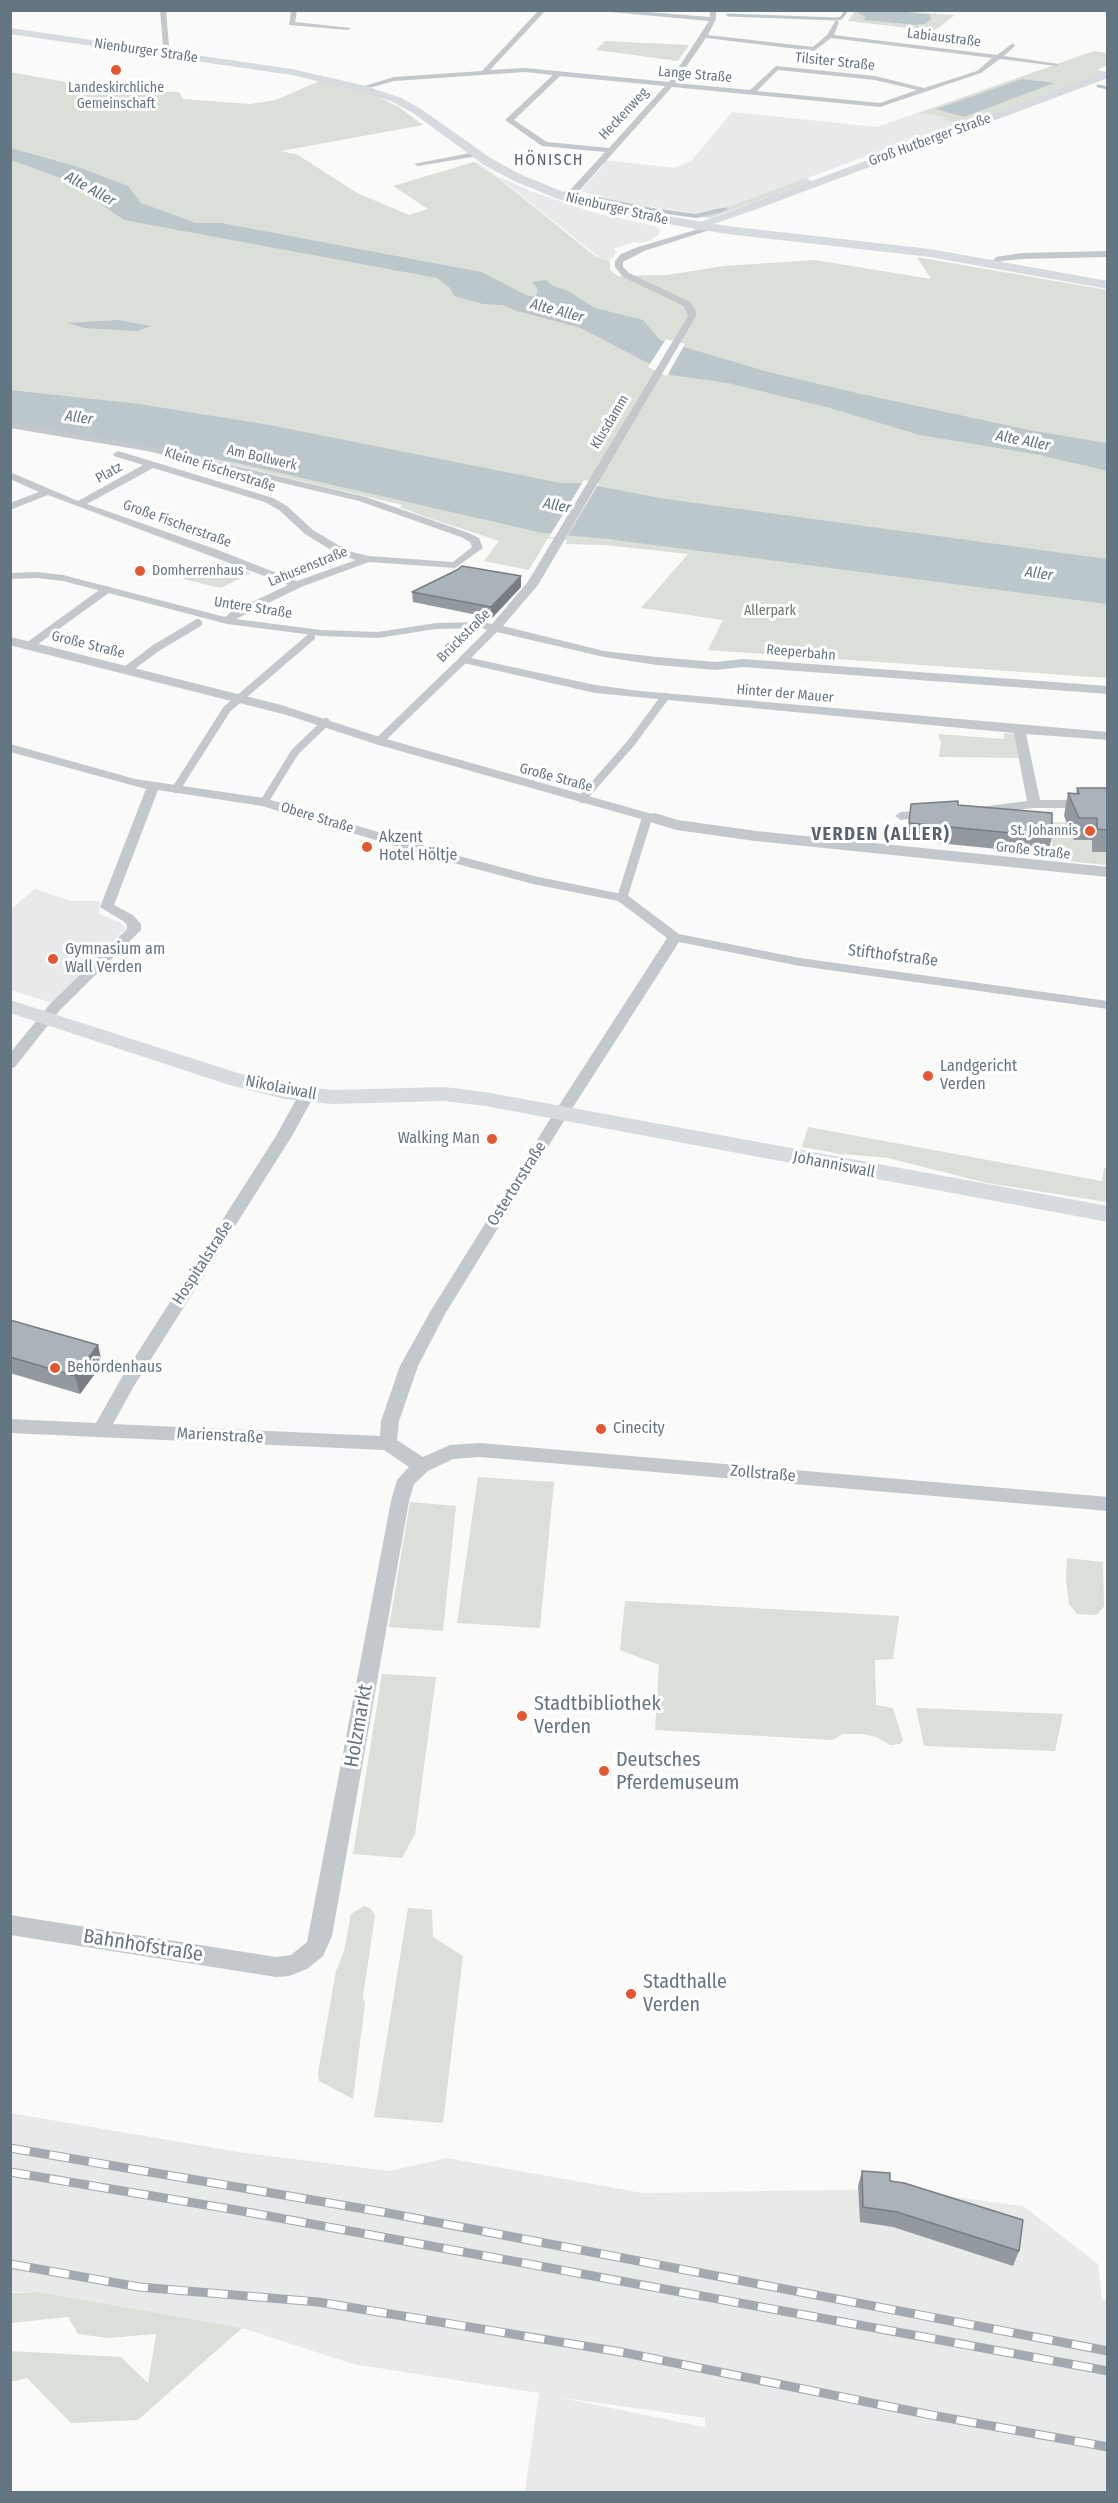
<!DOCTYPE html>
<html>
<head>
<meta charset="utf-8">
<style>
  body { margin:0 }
  #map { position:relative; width:1118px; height:2503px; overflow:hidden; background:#fafaf8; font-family:"Fira Sans Condensed",sans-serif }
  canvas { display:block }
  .frame { position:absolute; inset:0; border:12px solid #657683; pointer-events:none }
</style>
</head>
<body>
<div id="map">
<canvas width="1118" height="2503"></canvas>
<div class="frame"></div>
</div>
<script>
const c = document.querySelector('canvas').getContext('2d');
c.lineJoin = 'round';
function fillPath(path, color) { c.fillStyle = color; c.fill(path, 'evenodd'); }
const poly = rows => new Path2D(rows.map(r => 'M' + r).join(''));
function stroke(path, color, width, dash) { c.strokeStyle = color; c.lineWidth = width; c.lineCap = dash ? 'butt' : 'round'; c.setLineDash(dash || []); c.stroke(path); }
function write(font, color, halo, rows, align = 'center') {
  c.font = font + ' "Fira Sans Condensed",sans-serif'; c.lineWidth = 6; c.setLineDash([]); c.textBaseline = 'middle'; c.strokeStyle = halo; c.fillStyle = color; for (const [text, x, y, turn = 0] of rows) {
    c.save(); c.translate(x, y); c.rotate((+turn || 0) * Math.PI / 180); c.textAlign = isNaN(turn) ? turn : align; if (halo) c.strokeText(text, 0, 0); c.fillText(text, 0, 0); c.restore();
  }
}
const built = poly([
  [926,110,964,120,729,207,698,214,620,202,580,191,603,166,605,160,675,168,692,160,732,112,877,127],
  [474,162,477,162,497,176,533,192,592,212,650,225,660,229,659,234,650,241,640,243,634,242,613,249,617,252,610,260,601,259,503,181],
  [35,889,71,901,100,901,99,914,119,922,126,928,52,1003,11,990,11,909],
  [10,2113,239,2152,389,2171,447,2158,643,2193,893,2189,1023,2206,1098,2264,1102,2299,1108,2301,1107,2492,525,2492,539,2393,353,2364,242,2328,40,2292,11,2292],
  [557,2397,705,2418,705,2426,704,2427]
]);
const green = poly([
  [855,11,860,11,859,12,867,17,864,20,915,25,925,24,926,14,899,11,955,15,934,31,848,21],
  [605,41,689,45,678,61,596,50],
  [1094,51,1107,53,1107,65,1097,70,1107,72,908,145,899,145,956,123,942,119,946,117,918,113],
  [10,72,105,89,179,92,183,99,250,104,276,100,322,80,369,93,399,107,423,125,281,151,298,155,357,193,409,215,428,209,393,186,474,162,502,181,596,257,610,261,610,270,618,276,667,275,724,266,815,260,931,279,917,257,1107,290,1107,678,708,650,723,620,641,608,688,554,604,545,566,544,567,540,548,538,529,570,484,561,499,541,426,517,400,507,402,505,217,461,11,425],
  [806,178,812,181,710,218,693,217,696,214,731,206],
  [217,561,251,573,221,588,183,579],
  [1004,733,1015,734,1019,758,939,757,941,743,938,734,1004,739],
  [1066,822,1107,823,1107,865,1053,860,1051,829,1048,823],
  [808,1127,1102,1181,1104,1168,1107,1169,1107,1202,987,1183,888,1158,841,1154,802,1147],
  [478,1477,554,1482,540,1628,457,1623],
  [410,1502,456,1506,443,1631,389,1627],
  [1067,1558,1103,1562,1104,1606,1097,1615,1077,1614,1069,1604,1066,1580],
  [625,1601,899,1616,893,1659,875,1660,876,1705,893,1708,903,1740,900,1744,890,1745,876,1737,863,1734,843,1734,833,1740,655,1730,659,1665,620,1650],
  [382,1674,436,1677,415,1834,402,1858,353,1854],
  [916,1708,1063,1714,1055,1751,924,1746],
  [364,1906,370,1908,375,1915,363,1997,365,2004,353,2099,319,2081,318,2073,336,1971,344,1951,351,1914],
  [408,1908,432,1910,433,1937,463,1956,443,2123,374,2117],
  [40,2292,242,2328,138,2420,71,2423,27,2378,11,2382,11,2351,121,2357,148,2383,156,2334,108,2338,78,2334,68,2317,11,2323,11,2293]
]);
const water = poly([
  [860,11,899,11,926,14,930,15,931,19,925,24,915,25,863,20,866,17,858,13],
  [1022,79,1054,83,964,117,936,109],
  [11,148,78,167,128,186,141,203,196,223,221,223,481,272,528,296,536,296,538,290,532,282,546,280,553,286,568,291,595,308,643,320,660,340,765,371,852,392,1034,431,1107,443,1107,471,1040,455,920,435,830,408,728,383,671,375,581,328,514,310,503,305,483,304,454,296,450,288,437,278,124,220,66,180,11,160],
  [119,320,151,326,137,331,84,328,67,323],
  [10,390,139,404,269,425,561,483,581,483,666,499,1107,559,1107,604,608,539,543,533,237,463,11,423]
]);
const pier = poly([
  [666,339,685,344,667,376,648,367],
  [584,480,599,483,566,538,549,537]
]);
const streamFar1 = poly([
  [728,15,837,19,841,18,847,10],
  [1098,86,1108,88],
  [590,197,660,211],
  [716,211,726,209]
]);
const stream = poly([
  [653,210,696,216,722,210]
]);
const pedestrianFar1 = poly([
  [10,641,284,710,379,741,659,820],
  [30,645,106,590],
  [128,669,156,648,198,623],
  [379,741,463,660],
  [176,789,227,709,311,637],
  [582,799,631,743,665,697],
  [264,802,295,752,326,722],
  [646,820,647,817]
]);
const pedestrian = poly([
  [654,818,677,825,756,836,1108,872],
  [622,898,647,818]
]);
const minor = poly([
  [160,10,166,10,169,46,156,54,154,51,163,45,160,10],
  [291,10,297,10,295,22,351,28,348,30,289,25,291,10],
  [539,10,546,10,490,70,525,68,669,82,709,21,589,10,625,10,710,17,710,10,716,10,716,19,708,35,813,47,827,35,836,20,839,22,834,35,997,55,1013,43,1015,46,1004,56,1059,64,1056,66,1000,59,981,73,880,107,672,87,578,192,562,198,559,198,559,194,572,188,605,152,542,146,505,120,553,75,525,72,394,81,362,90,358,88,394,77,482,71,539,10],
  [706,38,814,51,831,38,992,58,977,71,924,88,875,76,776,66,750,90,675,83,706,38],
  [778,70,875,80,917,90,880,103,757,91,778,70],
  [560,76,665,86,609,148,547,142,514,120,560,76],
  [475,152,479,154,478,156,418,166,414,164,475,152],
  [709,226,716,228,644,251,623,262,623,267,629,273,690,302,696,311,696,316,538,585,503,626,604,651,657,657,716,662,743,659,1108,686,1108,694,743,667,716,670,657,665,604,657,497,632,471,658,595,685,640,691,1108,732,1108,740,1026,734,1040,800,1108,800,1108,808,1034,808,975,814,974,811,975,808,980,807,1027,801,1014,733,595,693,459,662,459,658,487,630,482,628,436,629,378,638,321,636,227,624,63,581,37,578,10,579,10,573,37,572,63,575,225,617,231,612,288,585,48,495,10,510,10,503,39,492,10,479,10,472,78,501,143,465,114,456,113,454,118,451,273,498,287,506,313,530,348,551,369,556,453,562,472,547,470,542,461,537,359,501,147,451,10,428,10,422,147,445,366,497,469,533,479,538,483,548,455,568,369,562,301,587,236,619,321,630,378,632,436,623,482,622,492,624,527,583,688,316,684,306,623,277,615,267,615,261,621,254,638,247,709,226],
  [153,468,265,502,279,510,305,534,341,556,356,560,297,581,218,550,87,504,153,468],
  [1108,251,1108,257,1022,259,1002,261,994,267,990,264,996,257,1022,253,1108,251],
  [10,744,135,779,264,798,452,854,534,876,627,895,679,934,800,958,1108,1001,1108,1009,800,966,679,942,559,1129,445,1314,418,1366,399,1421,397,1440,423,1457,450,1445,480,1443,1108,1497,1108,1511,480,1457,453,1459,428,1471,414,1484,409,1501,332,1936,323,1956,307,1969,289,1976,276,1977,10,1935,10,1915,276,1957,291,1955,307,1942,391,1501,397,1480,409,1467,384,1450,10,1433,10,1419,96,1423,122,1377,276,1136,298,1096,306,1091,314,1096,292,1136,134,1386,113,1424,380,1436,381,1421,400,1366,430,1312,547,1124,667,938,618,901,533,884,442,860,262,806,158,790,114,905,133,915,141,924,141,930,60,1010,15,1067,10,1069,10,1053,50,1004,127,929,127,925,123,921,100,907,146,789,10,752,10,744],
  [930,810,936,814,935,817,901,820,895,816,901,812,930,810]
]);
const secondary = poly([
  [1108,71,1108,78,757,209,696,230,690,226,1108,71],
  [10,1000,241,1074,284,1085,333,1090,444,1087,485,1092,1108,1206,1108,1222,485,1106,444,1101,333,1104,284,1099,226,1084,10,1013,10,1000]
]);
const primary = poly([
  [10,28,292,69,366,86,401,98,421,109,492,159,522,175,566,193,621,208,727,226,930,249,1108,281,1108,289,930,257,727,234,620,216,558,199,514,181,484,165,413,113,393,102,359,91,292,75,10,34,10,28]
]);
const rail = poly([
  [10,2148,388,2213,1108,2351],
  [10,2172,236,2210,1108,2371],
  [10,2264,139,2287,318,2302,621,2352,931,2415,1108,2447]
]);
const wall = poly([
  [521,576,521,587,492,618,413,602,412,592],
  [1077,788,1107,793,1107,852,1092,852,1092,840,1074,840,1064,816,1068,793,1076,794],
  [911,804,958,805,1052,837,1048,854,907,840],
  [10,1320,98,1345,102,1364,80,1394,10,1373],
  [862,2171,890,2181,1019,2251,1013,2266,893,2227,860,2222,858,2186]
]);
const shadedWall = poly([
  [521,576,521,587,492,618,491,607],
  [98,1345,102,1364,80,1394,75,1376]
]);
const building = poly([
  [462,566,521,576,491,607,412,592,457,570,462,566],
  [1077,788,1106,788,1107,793,1107,830,1097,829,1097,818,1079,818,1068,793,1079,794,1077,788],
  [958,801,958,805,1052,813,1052,837,909,823,911,804,958,801],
  [10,1320,98,1345,75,1376,10,1357,10,1320],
  [862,2171,890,2173,890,2181,904,2183,1023,2220,1019,2251,897,2212,863,2207,862,2171]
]);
const markers = [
  [116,70,6,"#e4572e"],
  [140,571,6,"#e4572e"],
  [1090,831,6,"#e4572e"],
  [367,847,6,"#e4572e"],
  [53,959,6,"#e4572e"],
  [928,1076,6,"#e4572e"],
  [492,1139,6,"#e4572e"],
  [55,1368,6,"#e4572e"],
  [601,1429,6,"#e4572e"],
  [522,1716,6,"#e4572e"],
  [604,1771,6,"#e4572e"],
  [631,1994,6,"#e4572e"]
];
const farStreetnames = [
  ["Labiaustraße",944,38,7],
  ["Nienburger Straße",146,51,8],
  ["Tilsiter Straße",835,62,6],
  ["Lange Straße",695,75,5],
  ["Heckenweg",624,114,-47],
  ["Groß Hutberger Straße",930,140,-20],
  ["Nienburger Straße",617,209,13],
  ["Klusdamm",610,422,-59],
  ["Am Bollwerk",262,458,13],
  ["Kleine Fischerstraße",220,470,18],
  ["Platz",109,473,-29],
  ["Große Fischerstraße",177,524,20],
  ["Lahusenstraße",308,567,-22],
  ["Untere Straße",253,608,9],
  ["Brückstraße",464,636,-45],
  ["Große Straße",88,645,14],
  ["Reeperbahn",801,653,5],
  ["Hinter der Mauer",785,694,5],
  ["Große Straße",556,778,15],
  ["Obere Straße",317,818,17],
  ["Große Straße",1033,851,6]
];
const farPoinames = [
  ["Landeskirchliche",116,88],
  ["Gemeinschaft",116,104],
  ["Domherrenhaus",152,571,"left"],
  ["St. Johannis",1078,831,"right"]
];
const farParknames = [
  ["Allerpark",770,611]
];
const farWaternames = [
  ["Alte Aller",90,189,29],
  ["Alte Aller",557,311,15],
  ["Aller",79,418,8],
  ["Alte Aller",1023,441,11],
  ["Aller",557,506,11],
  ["Aller",1039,574,8]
];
const farQuarternames = [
  ["HÖNISCH",549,161]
];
const poiNames = [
  ["Akzent",379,838],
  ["Hotel Höltje",379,856],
  ["Gymnasium am",65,950],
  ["Wall Verden",65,968],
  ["Landgericht",940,1067],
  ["Verden",940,1085],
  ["Walking Man",480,1139,"right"],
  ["Behördenhaus",67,1368],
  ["Cinecity",613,1429]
];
const streetNames = [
  ["Stifthofstraße",893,956,7],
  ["Nikolaiwall",281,1088,11],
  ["Johanniswall",834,1165,11],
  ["Ostertorstraße",517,1184,-58],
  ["Hospitalstraße",203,1263,-57],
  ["Marienstraße",220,1436,3],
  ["Zollstraße",763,1474,5]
];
const farDistrictnames = [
  ["VERDEN (ALLER)",881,835]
];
const nearPoinames = [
  ["Stadtbibliothek",534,1704],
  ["Verden",534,1727],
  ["Deutsches",616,1760],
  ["Pferdemuseum",616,1783],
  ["Stadthalle",643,1982],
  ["Verden",643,2005]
];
const nearStreetnames = [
  ["Holzmarkt",359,1726,-80],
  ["Bahnhofstraße",143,1946,9]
];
fillPath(built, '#e8e9e9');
fillPath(green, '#dadfd7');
fillPath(water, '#bbc7cb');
fillPath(pier, '#fafaf8');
stroke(streamFar1, '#bbc7cb', 3);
stroke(stream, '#bbc7cb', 4);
stroke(pedestrianFar1, '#c3c8cc', 8);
stroke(pedestrian, '#c3c8cc', 10);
fillPath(minor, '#c3c8cc');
fillPath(secondary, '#d6dbdf');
fillPath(primary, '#d6dbdf');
stroke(rail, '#a2aab0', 9);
stroke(rail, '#fff', 7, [20]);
fillPath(wall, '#929a9f');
fillPath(shadedWall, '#777d82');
fillPath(building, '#aab3b9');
stroke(building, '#777d82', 1.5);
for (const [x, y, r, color] of markers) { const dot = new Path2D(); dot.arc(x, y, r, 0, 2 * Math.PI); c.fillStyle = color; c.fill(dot); stroke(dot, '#fff', 2); }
write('14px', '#657683', '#fff', farStreetnames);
write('14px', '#657683', '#fff', farPoinames);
write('14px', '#687a64', '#fff', farParknames);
write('italic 15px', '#60757c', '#fff', farWaternames);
c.letterSpacing = '1.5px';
write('16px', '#57646e', '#fff', farQuarternames);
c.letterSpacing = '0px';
write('16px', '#657683', '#fff', poiNames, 'left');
write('16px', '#657683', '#fff', streetNames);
c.letterSpacing = '1.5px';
write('bold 18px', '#57646e', '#fff', farDistrictnames);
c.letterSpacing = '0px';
write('20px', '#657683', '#fff', nearPoinames, 'left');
write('20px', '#657683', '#fff', nearStreetnames);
</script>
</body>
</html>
